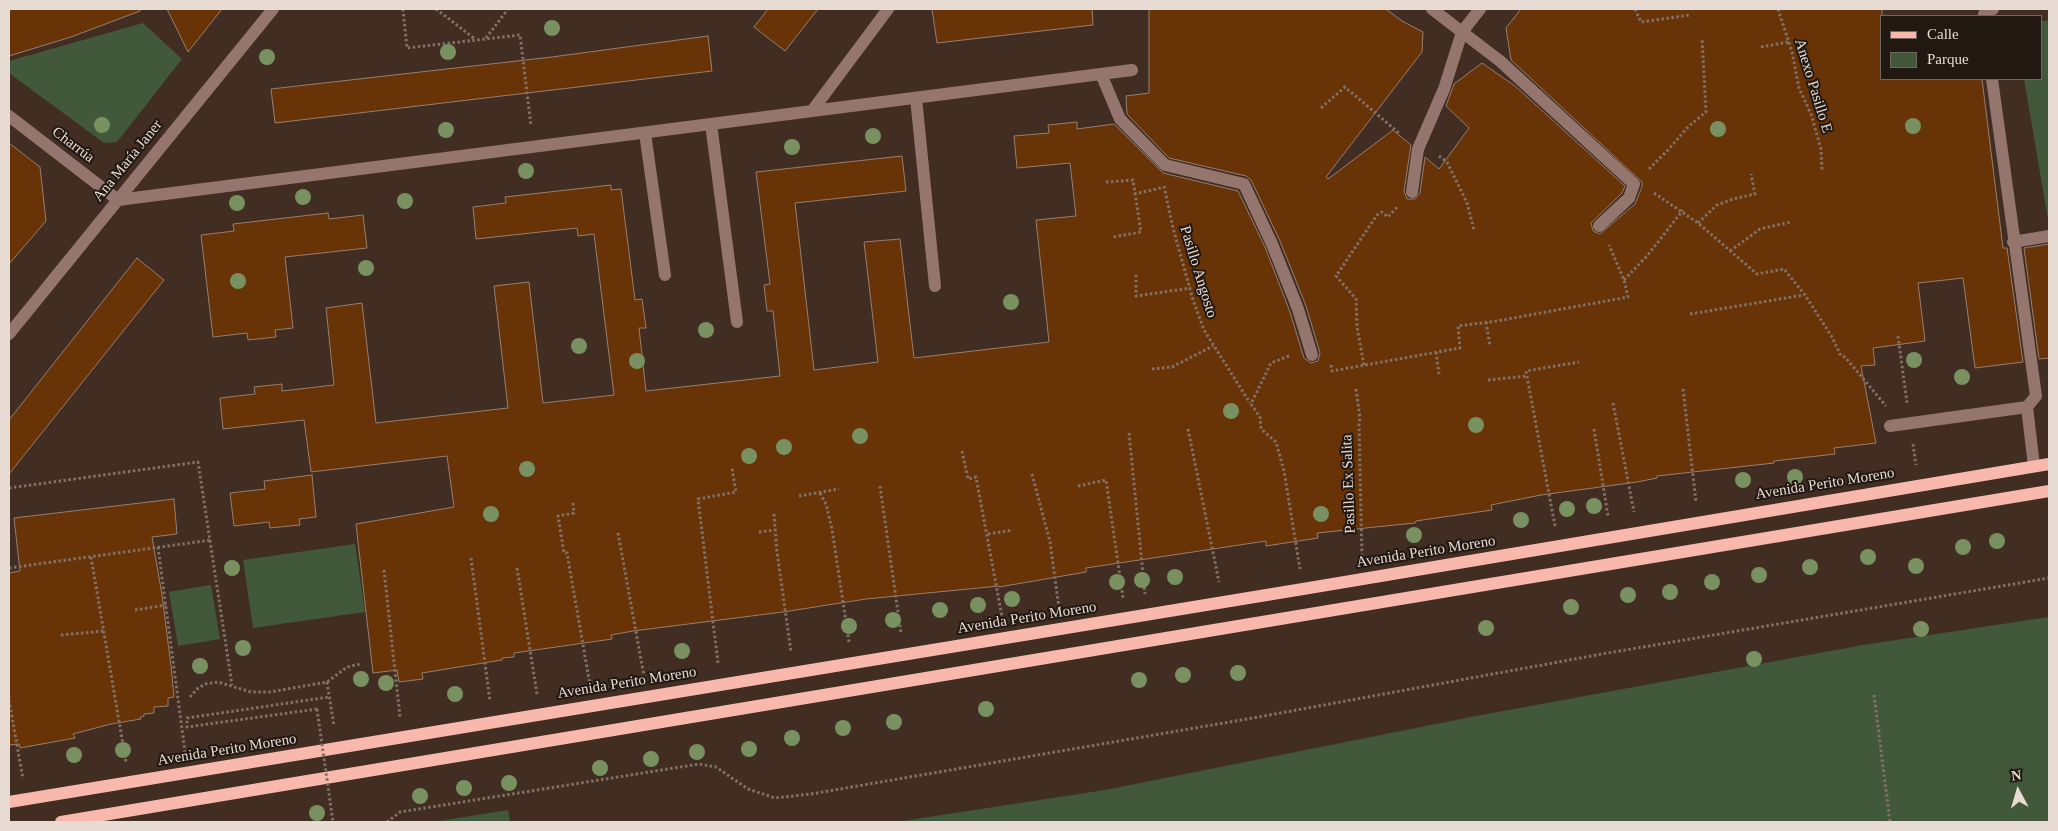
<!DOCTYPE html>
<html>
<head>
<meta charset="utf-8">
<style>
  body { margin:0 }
  #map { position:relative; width:2058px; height:831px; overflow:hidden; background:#412d21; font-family:Georgia,serif }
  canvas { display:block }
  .frame { position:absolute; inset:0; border:10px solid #e8dbd3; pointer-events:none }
  .legend { position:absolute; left:1880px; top:15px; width:162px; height:65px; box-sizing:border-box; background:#211812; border:1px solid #71665f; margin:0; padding:6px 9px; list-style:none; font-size:15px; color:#e8dbd3 }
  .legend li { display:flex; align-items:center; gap:10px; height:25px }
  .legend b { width:25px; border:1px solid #71665f }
  .north { position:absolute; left:1993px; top:766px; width:50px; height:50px; -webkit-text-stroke:4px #211812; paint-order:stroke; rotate:354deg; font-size:14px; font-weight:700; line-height:20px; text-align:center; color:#e8dbd3 }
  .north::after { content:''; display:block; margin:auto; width:18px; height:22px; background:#e8dbd3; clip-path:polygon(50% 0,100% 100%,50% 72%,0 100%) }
</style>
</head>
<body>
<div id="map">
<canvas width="2058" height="831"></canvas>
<div class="frame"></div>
<ul class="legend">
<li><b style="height:6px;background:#f8b8ab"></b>Calle</li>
<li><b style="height:14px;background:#41593a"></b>Parque</li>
</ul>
<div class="north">N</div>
</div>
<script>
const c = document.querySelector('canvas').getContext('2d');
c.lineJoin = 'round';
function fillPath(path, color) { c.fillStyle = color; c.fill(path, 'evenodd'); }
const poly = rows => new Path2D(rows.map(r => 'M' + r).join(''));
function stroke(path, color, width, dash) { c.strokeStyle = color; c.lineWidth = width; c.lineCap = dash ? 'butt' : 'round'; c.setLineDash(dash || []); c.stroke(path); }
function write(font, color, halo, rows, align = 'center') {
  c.font = font + ' Georgia,serif'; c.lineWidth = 4; c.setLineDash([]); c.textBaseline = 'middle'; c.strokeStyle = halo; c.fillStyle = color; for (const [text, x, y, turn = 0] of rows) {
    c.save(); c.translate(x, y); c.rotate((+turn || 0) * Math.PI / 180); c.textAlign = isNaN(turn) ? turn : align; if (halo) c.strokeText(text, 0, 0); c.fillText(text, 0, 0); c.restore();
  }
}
const green = poly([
  [2049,20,2049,219,2048,220,2024,79,2042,79,2042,21],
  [143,23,182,59,117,142,104,143,9,73,9,61],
  [355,544,365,612,253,628,243,560],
  [211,585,220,639,178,646,169,592],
  [2049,617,2049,822,896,822,1105,790,1476,716,1863,645],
  [508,810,510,822,433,822]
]);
const building = poly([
  [9,9,140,9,140,11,71,37,9,56,9,9],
  [167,9,222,9,188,52,167,9],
  [768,9,818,9,785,51,754,27,768,9],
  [932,9,1092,9,1093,25,937,43,932,9],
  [1149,9,1386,9,1402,21,1423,32,1422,52,1326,177,1328,179,1393,130,1411,145,1404,191,1407,199,1415,199,1420,193,1425,157,1439,169,1469,128,1446,106,1454,84,1482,63,1515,86,1625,186,1622,193,1591,223,1593,231,1600,234,1635,204,1642,187,1642,182,1511,60,1506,28,1521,9,1882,9,1882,79,1982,79,2003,248,2007,248,2023,362,1975,368,1963,278,1918,283,1925,341,1873,348,1875,365,1861,366,1876,443,1834,448,1835,454,1774,461,1774,463,1657,476,1657,478,1637,482,1541,495,1491,505,1492,510,1416,521,1415,523,1317,533,1318,538,1266,546,1266,541,1086,568,1086,572,999,587,999,586,866,599,783,612,633,631,611,635,612,639,514,653,514,657,502,658,502,660,422,673,423,679,399,682,397,670,373,673,356,524,454,507,447,456,311,472,304,420,223,429,220,398,255,394,254,387,282,384,282,391,334,385,326,308,362,303,376,423,508,408,494,286,529,282,543,403,614,395,594,234,578,236,577,228,476,239,473,207,506,203,505,197,611,185,611,190,621,189,635,300,642,299,646,328,639,328,646,391,780,376,773,311,767,311,764,285,770,284,756,172,902,156,906,191,795,203,814,370,878,362,864,242,900,239,914,358,1049,342,1036,220,1076,216,1070,163,1017,168,1014,136,1049,133,1048,125,1077,122,1077,129,1114,124,1163,173,1238,191,1265,247,1290,312,1304,358,1311,363,1318,361,1320,353,1306,306,1280,241,1251,180,1246,176,1169,158,1127,114,1126,96,1149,93,1149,9],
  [708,36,712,71,275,123,271,89,552,57,708,36],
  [9,143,40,167,46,221,9,264,9,143],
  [328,213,329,219,363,215,367,248,285,257,293,328,275,330,276,337,248,340,247,333,213,337,201,235,234,231,233,224,328,213],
  [2049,244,2049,358,2039,359,2024,248,2049,244],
  [137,258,164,280,9,474,9,420,137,258],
  [312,475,316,517,299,519,300,525,270,528,269,522,234,526,230,493,265,489,264,481,312,475],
  [174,499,177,534,152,537,162,595,171,666,174,697,168,698,168,706,154,707,154,713,144,714,144,716,140,717,141,719,111,724,73,734,75,738,20,748,19,744,9,745,9,573,20,571,14,518,174,499]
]);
const path = poly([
  [403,9,407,48,520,35,531,126],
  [436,9,475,39],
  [1635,9,1641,22,1690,15],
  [1778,9,1792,52,1799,88,1811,114,1821,149,1822,170],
  [486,38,508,9],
  [1761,47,1788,42],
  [1321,108,1345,87,1400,134],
  [1439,156,1447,162,1467,203,1474,230],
  [1649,169,1667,151,1689,126,1706,112,1702,38],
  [1106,182,1133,180,1141,232,1113,237],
  [1164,186,1173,228,1193,300,1204,330,1250,403],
  [1654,193,1698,223,1757,274,1784,269,1805,295,1832,337,1841,356,1845,357,1886,406],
  [1134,194,1161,188],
  [1698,223,1717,205,1733,199,1755,194,1751,174],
  [1730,251,1760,229,1791,222],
  [1136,275,1136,296,1191,288],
  [1624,280,1647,256,1683,210],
  [1690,314,1804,295],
  [1486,322,1490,346],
  [1898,336,1907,403],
  [1436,352,1439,374],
  [1289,356,1271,363,1251,404,1260,417,1261,429,1276,442,1284,471,1300,569],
  [1331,365,1332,371,1460,348,1458,326,1497,321,1628,297,1624,280,1609,245],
  [1364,365,1357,327,1356,299,1336,276,1377,215,1382,212,1388,217,1397,207],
  [1152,369,1172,367,1213,346],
  [1488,380,1527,376],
  [1356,389,1360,418,1359,425,1362,558],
  [1683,389,1696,502],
  [1613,403,1634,512],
  [1188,429,1219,582],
  [1594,429,1608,516],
  [1129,433,1145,594],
  [1913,444,1916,465],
  [962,451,968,479,976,477,1002,617],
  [1032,474,1050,542,1059,608],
  [880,486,901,633],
  [1078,486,1106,480,1123,598],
  [9,488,198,462,232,685],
  [820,493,826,504,832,529,849,642],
  [799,496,839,489],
  [573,503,574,513,558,516,564,553,567,553,590,685],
  [774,514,777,552,791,652],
  [1555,526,1526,371,1579,362],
  [759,532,775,530],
  [618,533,644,676],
  [988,534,1013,530],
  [158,547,185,752],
  [91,557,126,762],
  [471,558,490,701],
  [9,568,211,540],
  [517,568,537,694],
  [384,570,400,717],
  [135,610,166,605],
  [61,635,104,631],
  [718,663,698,499,736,492,732,468],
  [327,682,334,726],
  [1874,695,1890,822],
  [190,697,197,689,205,684,218,682,251,692,270,692,327,682,347,667,360,664],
  [9,700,23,779],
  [317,709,187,727,187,718,329,697],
  [387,822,400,812,699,764,716,767,748,789,775,798,811,794,1253,718,1602,654,2049,578]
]);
const minor = poly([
  [1432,9,1500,61,1634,184,1629,198,1599,226],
  [1984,14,1993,9],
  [1101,74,1120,119,1165,165,1244,184,1272,244,1298,309,1312,355],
  [916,98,935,286],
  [812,111,888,9],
  [9,116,118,200,1132,70],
  [711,124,737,322],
  [645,133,665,275],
  [1412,192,1418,149,1444,89,1462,32,1480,9],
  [2013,242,2049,236],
  [9,334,273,9],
  [2027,407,2034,466],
  [1890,426,2027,407,2036,396,1992,79]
]);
const major = poly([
  [9,802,1303,589,2049,464],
  [61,822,2049,491]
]);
const pathBridge = poly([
  [317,709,333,822]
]);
const trees = [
  [552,28],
  [448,52],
  [267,57],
  [102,125],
  [1913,126],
  [1718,129],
  [446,130],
  [873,136],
  [792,147],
  [526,171],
  [303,197],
  [405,201],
  [237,203],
  [366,268],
  [238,281],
  [1011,302],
  [706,330],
  [579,346],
  [1914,360],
  [637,361],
  [1962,377],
  [1231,411],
  [1476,425],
  [860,436],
  [784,447],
  [749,456],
  [527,469],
  [1795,477],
  [1743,480],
  [1594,506],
  [1567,509],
  [491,514],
  [1321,514],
  [1521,520],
  [1414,535],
  [1997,541],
  [1963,547],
  [1868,557],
  [1916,566],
  [1810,567],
  [232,568],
  [1759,575],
  [1175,577],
  [1142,580],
  [1117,582],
  [1712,582],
  [1670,592],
  [1628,595],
  [1012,599],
  [978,605],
  [1571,607],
  [940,610],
  [893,620],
  [849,626],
  [1486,628],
  [1921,629],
  [243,648],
  [682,651],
  [1754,659],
  [200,666],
  [1238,673],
  [1183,675],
  [361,679],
  [1139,680],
  [386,683],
  [455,694],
  [986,709],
  [894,722],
  [843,728],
  [792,738],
  [749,749],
  [123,750],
  [697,752],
  [74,755],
  [651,759],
  [600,768],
  [509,783],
  [464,788],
  [420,796],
  [317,813]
];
const streetNames = [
  ["Anexo Pasillo E",1813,86,73],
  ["Charrúa",73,145,37],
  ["Ana María Janer",128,161,-51],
  ["Pasillo Angosto",1198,272,73],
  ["Pasillo Ex Salita",1349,484,-92],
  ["Avenida Perito Moreno",1825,484,-9],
  ["Avenida Perito Moreno",1426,552,-9],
  ["Avenida Perito Moreno",1027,618,-9],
  ["Avenida Perito Moreno",627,683,-9],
  ["Avenida Perito Moreno",227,750,-9]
];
fillPath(green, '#41593a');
fillPath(building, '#683307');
stroke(building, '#977f71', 1);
stroke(path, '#827167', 3, [2.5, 2.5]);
stroke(minor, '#95766f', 12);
stroke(major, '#f8b8ab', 12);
stroke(pathBridge, '#827167', 3, [2.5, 2.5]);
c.fillStyle = '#799161';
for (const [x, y] of trees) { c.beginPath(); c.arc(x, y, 8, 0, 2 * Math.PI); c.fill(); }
write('15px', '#e8dbd3', '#211812', streetNames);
</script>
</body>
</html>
